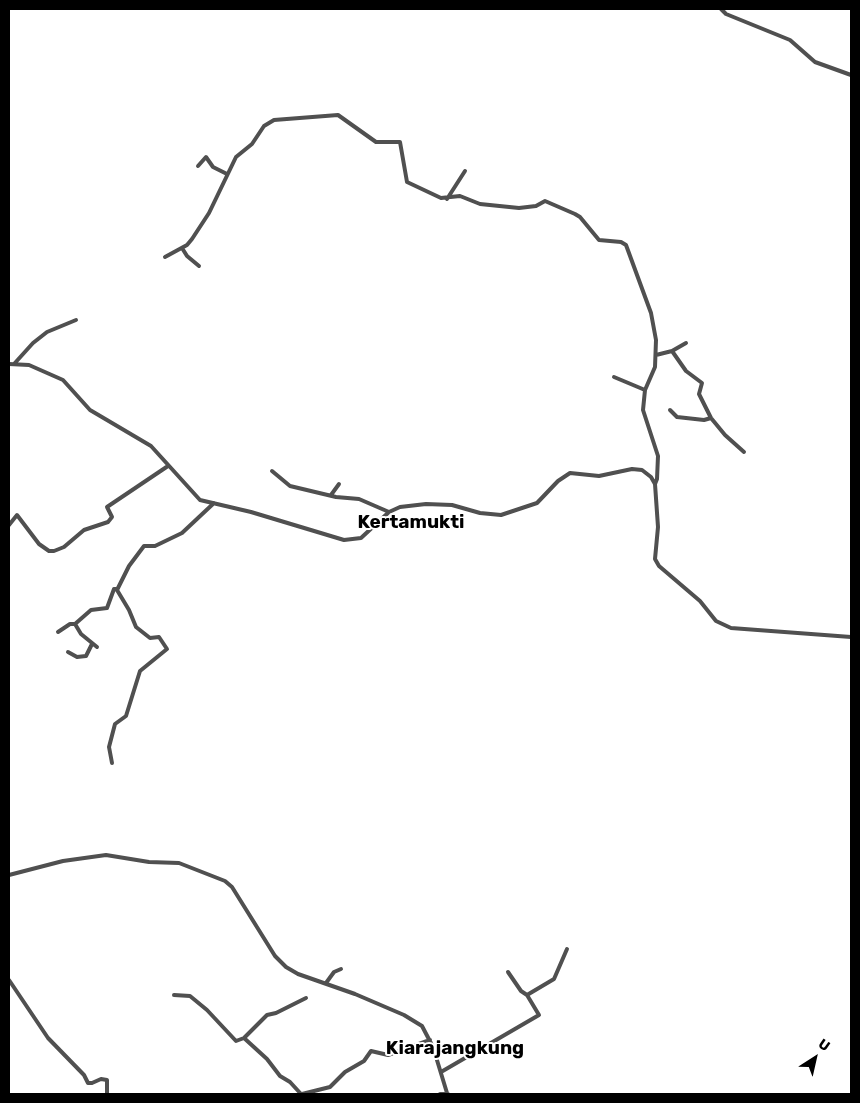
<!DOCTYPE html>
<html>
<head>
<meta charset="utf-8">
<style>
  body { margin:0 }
  #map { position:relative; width:860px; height:1103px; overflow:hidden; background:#fff; font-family:Rubik,sans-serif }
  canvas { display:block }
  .frame { position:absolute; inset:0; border:10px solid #000; pointer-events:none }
  .north { position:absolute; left:790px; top:1033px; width:50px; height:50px; -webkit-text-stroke:4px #fff; paint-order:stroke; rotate:35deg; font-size:14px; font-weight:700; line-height:20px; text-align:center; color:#000 }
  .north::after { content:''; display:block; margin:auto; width:18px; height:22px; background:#000; clip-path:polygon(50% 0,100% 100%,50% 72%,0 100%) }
</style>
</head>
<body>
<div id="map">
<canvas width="860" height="1103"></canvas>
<div class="frame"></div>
<div class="north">U</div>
</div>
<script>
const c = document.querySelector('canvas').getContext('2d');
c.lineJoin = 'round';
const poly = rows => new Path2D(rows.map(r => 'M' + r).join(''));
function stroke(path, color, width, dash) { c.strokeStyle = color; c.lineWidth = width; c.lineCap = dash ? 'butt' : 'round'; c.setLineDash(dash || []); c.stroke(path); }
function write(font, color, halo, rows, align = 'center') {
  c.font = font + ' Rubik,sans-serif'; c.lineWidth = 4; c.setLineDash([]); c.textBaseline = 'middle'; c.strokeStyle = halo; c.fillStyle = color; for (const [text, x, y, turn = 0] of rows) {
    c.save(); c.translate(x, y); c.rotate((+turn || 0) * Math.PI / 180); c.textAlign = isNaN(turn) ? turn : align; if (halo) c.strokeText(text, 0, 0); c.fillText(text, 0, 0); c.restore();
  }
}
const minor = poly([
  [721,9,726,14,790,40,815,62,851,75],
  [198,166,206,157,213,167,227,174],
  [447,199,465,171],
  [182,248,187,256,199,266],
  [165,257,187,245,192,239,209,213,236,157,252,144,264,126,274,120,338,115,376,142,400,142,407,182,441,198,460,196,480,204,519,208,536,206,545,201,575,214,580,217,599,240,621,242,626,245,651,313,656,340,655,367,645,390,643,410,658,456,657,479,655,484],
  [672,351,686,371,702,383,699,394,711,418,725,435,744,452],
  [656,355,672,351,686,343],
  [9,364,29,365,63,380,90,410,151,446,200,500,251,512,344,540,361,538,389,512,400,507,426,504,452,505,480,513,501,515,537,503,558,481,570,473,599,476,632,469,642,470,651,477,655,484,658,527,655,559,659,566,700,601,716,621,731,628,851,637],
  [14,364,33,343,47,332,76,320],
  [614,377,645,390],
  [670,410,677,417,704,420,711,418],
  [272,471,290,486,336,497,359,499,389,512],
  [331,495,339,484],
  [9,525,17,515,39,544,49,551,54,551,64,547,84,530,108,522,112,517,107,507,168,466],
  [58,632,70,624,75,624],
  [97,647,81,634,75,624,91,610,107,608,114,589,117,589],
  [68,652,77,657,86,656,92,644],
  [112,763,109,747,115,724,126,716,140,671,167,649,159,637,150,638,136,627,129,610,117,590,129,566,144,546,155,546,182,533,214,503],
  [9,875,63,861,106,855,149,862,179,863,225,881,232,887,275,956,286,967,298,974,355,994,404,1015,422,1026,433,1047,447,1093],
  [508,972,521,991,527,995],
  [9,980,48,1038,84,1075,88,1083,92,1083,101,1079,107,1080,107,1094],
  [326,983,334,972,341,969],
  [174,995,190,996,207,1010,236,1041,244,1038,267,1015,276,1013,306,998],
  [244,1038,267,1059,280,1076,290,1082,301,1094],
  [441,1072,539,1015,527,995,554,979,567,949],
  [302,1094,330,1087,345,1072,364,1061,371,1051,388,1055,430,1040],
  [440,1094,448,1094]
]);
const quarterNames = [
  ["Kertamukti",411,523],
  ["Kiarajangkung",455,1049]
];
stroke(minor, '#505050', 4);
write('bold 19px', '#000', '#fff', quarterNames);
</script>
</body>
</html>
